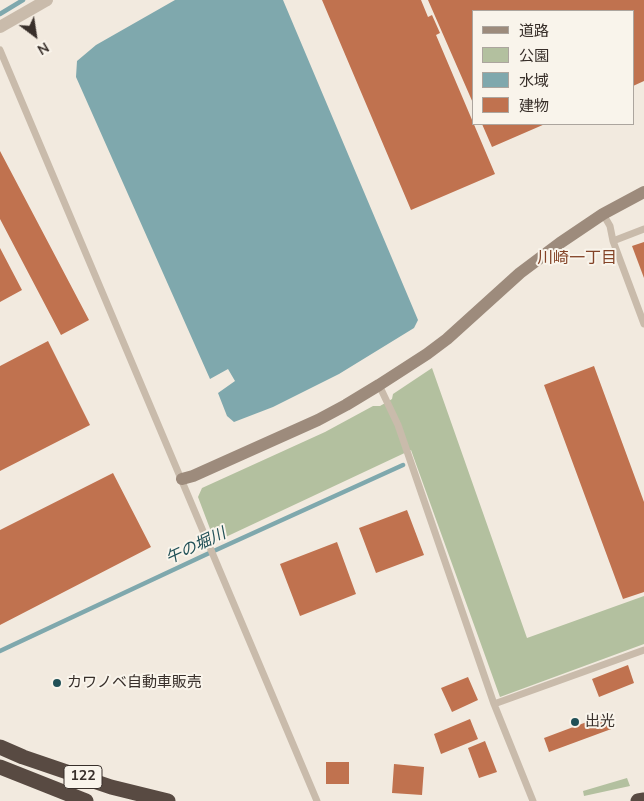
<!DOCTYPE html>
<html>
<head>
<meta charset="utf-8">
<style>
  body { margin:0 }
  #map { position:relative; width:644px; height:801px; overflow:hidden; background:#f2eadf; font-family:"Nunito Sans","Noto Sans JP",sans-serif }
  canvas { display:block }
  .legend { position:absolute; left:472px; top:10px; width:162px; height:115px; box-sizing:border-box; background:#f9f4eb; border:1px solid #aca59e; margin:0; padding:6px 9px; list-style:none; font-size:15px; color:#382f2a }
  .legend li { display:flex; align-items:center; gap:10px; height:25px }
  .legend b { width:25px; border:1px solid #aca59e }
  .north { position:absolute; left:10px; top:10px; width:50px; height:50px; -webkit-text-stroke:4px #f9f4eb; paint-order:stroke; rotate:149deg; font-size:14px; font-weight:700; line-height:20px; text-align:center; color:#382f2a }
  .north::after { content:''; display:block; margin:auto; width:18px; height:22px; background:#382f2a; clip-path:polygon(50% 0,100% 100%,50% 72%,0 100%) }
</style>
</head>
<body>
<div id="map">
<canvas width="644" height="801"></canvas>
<ul class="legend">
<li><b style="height:6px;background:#9d8b7c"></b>道路</li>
<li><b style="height:14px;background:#b3c09f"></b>公園</li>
<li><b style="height:14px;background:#7fa8ad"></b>水域</li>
<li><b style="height:14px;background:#c0724f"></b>建物</li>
</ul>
<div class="north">N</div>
</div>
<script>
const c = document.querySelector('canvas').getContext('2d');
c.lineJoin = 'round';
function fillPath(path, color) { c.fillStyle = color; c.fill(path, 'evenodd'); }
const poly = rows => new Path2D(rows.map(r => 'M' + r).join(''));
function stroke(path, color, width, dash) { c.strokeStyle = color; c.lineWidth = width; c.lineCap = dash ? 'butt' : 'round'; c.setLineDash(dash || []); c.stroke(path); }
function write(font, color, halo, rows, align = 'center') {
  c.font = font + ' "Nunito Sans","Noto Sans JP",sans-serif'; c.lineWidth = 4; c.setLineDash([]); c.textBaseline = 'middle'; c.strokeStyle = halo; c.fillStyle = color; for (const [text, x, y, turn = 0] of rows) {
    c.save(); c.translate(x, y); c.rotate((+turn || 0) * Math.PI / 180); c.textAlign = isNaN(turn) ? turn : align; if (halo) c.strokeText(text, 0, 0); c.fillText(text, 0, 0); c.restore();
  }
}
const green = poly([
  [432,368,527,638,644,596,644,644,500,697,411,450,215,542,198,497,202,488,325,432,373,406,380,406,392,399,393,394],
  [627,778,630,786,584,796,583,791]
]);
const water = poly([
  [175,0,283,0,418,320,414,328,339,374,273,407,234,422,227,416,218,393,235,381,228,369,210,379,76,77,77,61,96,45]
]);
const stream = poly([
  [0,14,23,0],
  [0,651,205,555,403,465]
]);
const building = poly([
  [322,0,421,0,428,17,432,15,440,33,436,35,495,174,411,210],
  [428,0,644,0,644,81,633,86,633,11,473,11,473,103],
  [482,124,545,124,492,147],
  [0,151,89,320,61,335,0,219],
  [644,242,644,278,632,246],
  [0,248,22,290,0,302],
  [48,341,90,425,0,471,0,366],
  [594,366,644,502,644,592,623,599,544,385],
  [113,473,151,547,0,625,0,530],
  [407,510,424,555,376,573,359,528],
  [337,542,356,594,300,616,280,564],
  [628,665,634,683,599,697,592,679],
  [468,677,478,700,452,712,441,688],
  [608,714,614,728,549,752,544,738],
  [470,719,478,739,441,754,434,734],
  [485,741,497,772,479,778,468,748],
  [326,762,349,762,349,784,326,784],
  [394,764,424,767,422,795,392,793]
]);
const lane = poly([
  [0,50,317,801],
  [603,214,610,226,613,241,644,324],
  [613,241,644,229],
  [379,385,398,425,494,704,533,801],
  [494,704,644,650]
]);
const street = poly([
  [0,27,47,0]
]);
const secondary = poly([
  [182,479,193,476,318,420,346,405,379,385,427,354,447,339,520,273,560,243,603,214,644,192]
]);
const highway = poly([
  [0,747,23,757,111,787,168,801],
  [0,767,86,801],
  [638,801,644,800]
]);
const markers = [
  [57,683,5,"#215057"],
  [575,722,5,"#215057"]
];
const shields = [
  [83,777,38]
];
const shieldNames = [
  ["122",83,777]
];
const poiNames = [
  ["カワノベ自動車販売",67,683],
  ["出光",585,722]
];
const neighbourhoodNames = [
  ["川崎一丁目",577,259]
];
const waterNames = [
  ["午の堀川",196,547,-25]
];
fillPath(green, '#b3c09f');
fillPath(water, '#7fa8ad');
stroke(stream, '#7fa8ad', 4.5);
fillPath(building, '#c0724f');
stroke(lane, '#c9bbab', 7);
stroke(street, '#c9bbab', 12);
stroke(secondary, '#9d8b7c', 12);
stroke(highway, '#584a42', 15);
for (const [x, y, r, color] of markers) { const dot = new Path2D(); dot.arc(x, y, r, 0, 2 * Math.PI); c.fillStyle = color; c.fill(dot); stroke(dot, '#f9f4eb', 2); }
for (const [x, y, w] of shields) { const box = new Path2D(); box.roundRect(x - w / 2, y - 11.5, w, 23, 4); c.fillStyle = '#f9f4eb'; c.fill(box); stroke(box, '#382f2a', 1); }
write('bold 14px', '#382f2a', null, shieldNames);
write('15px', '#382f2a', '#f9f4eb', poiNames, 'left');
write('16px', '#834327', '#f9f4eb', neighbourhoodNames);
write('italic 16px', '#215057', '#f9f4eb', waterNames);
</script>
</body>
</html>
